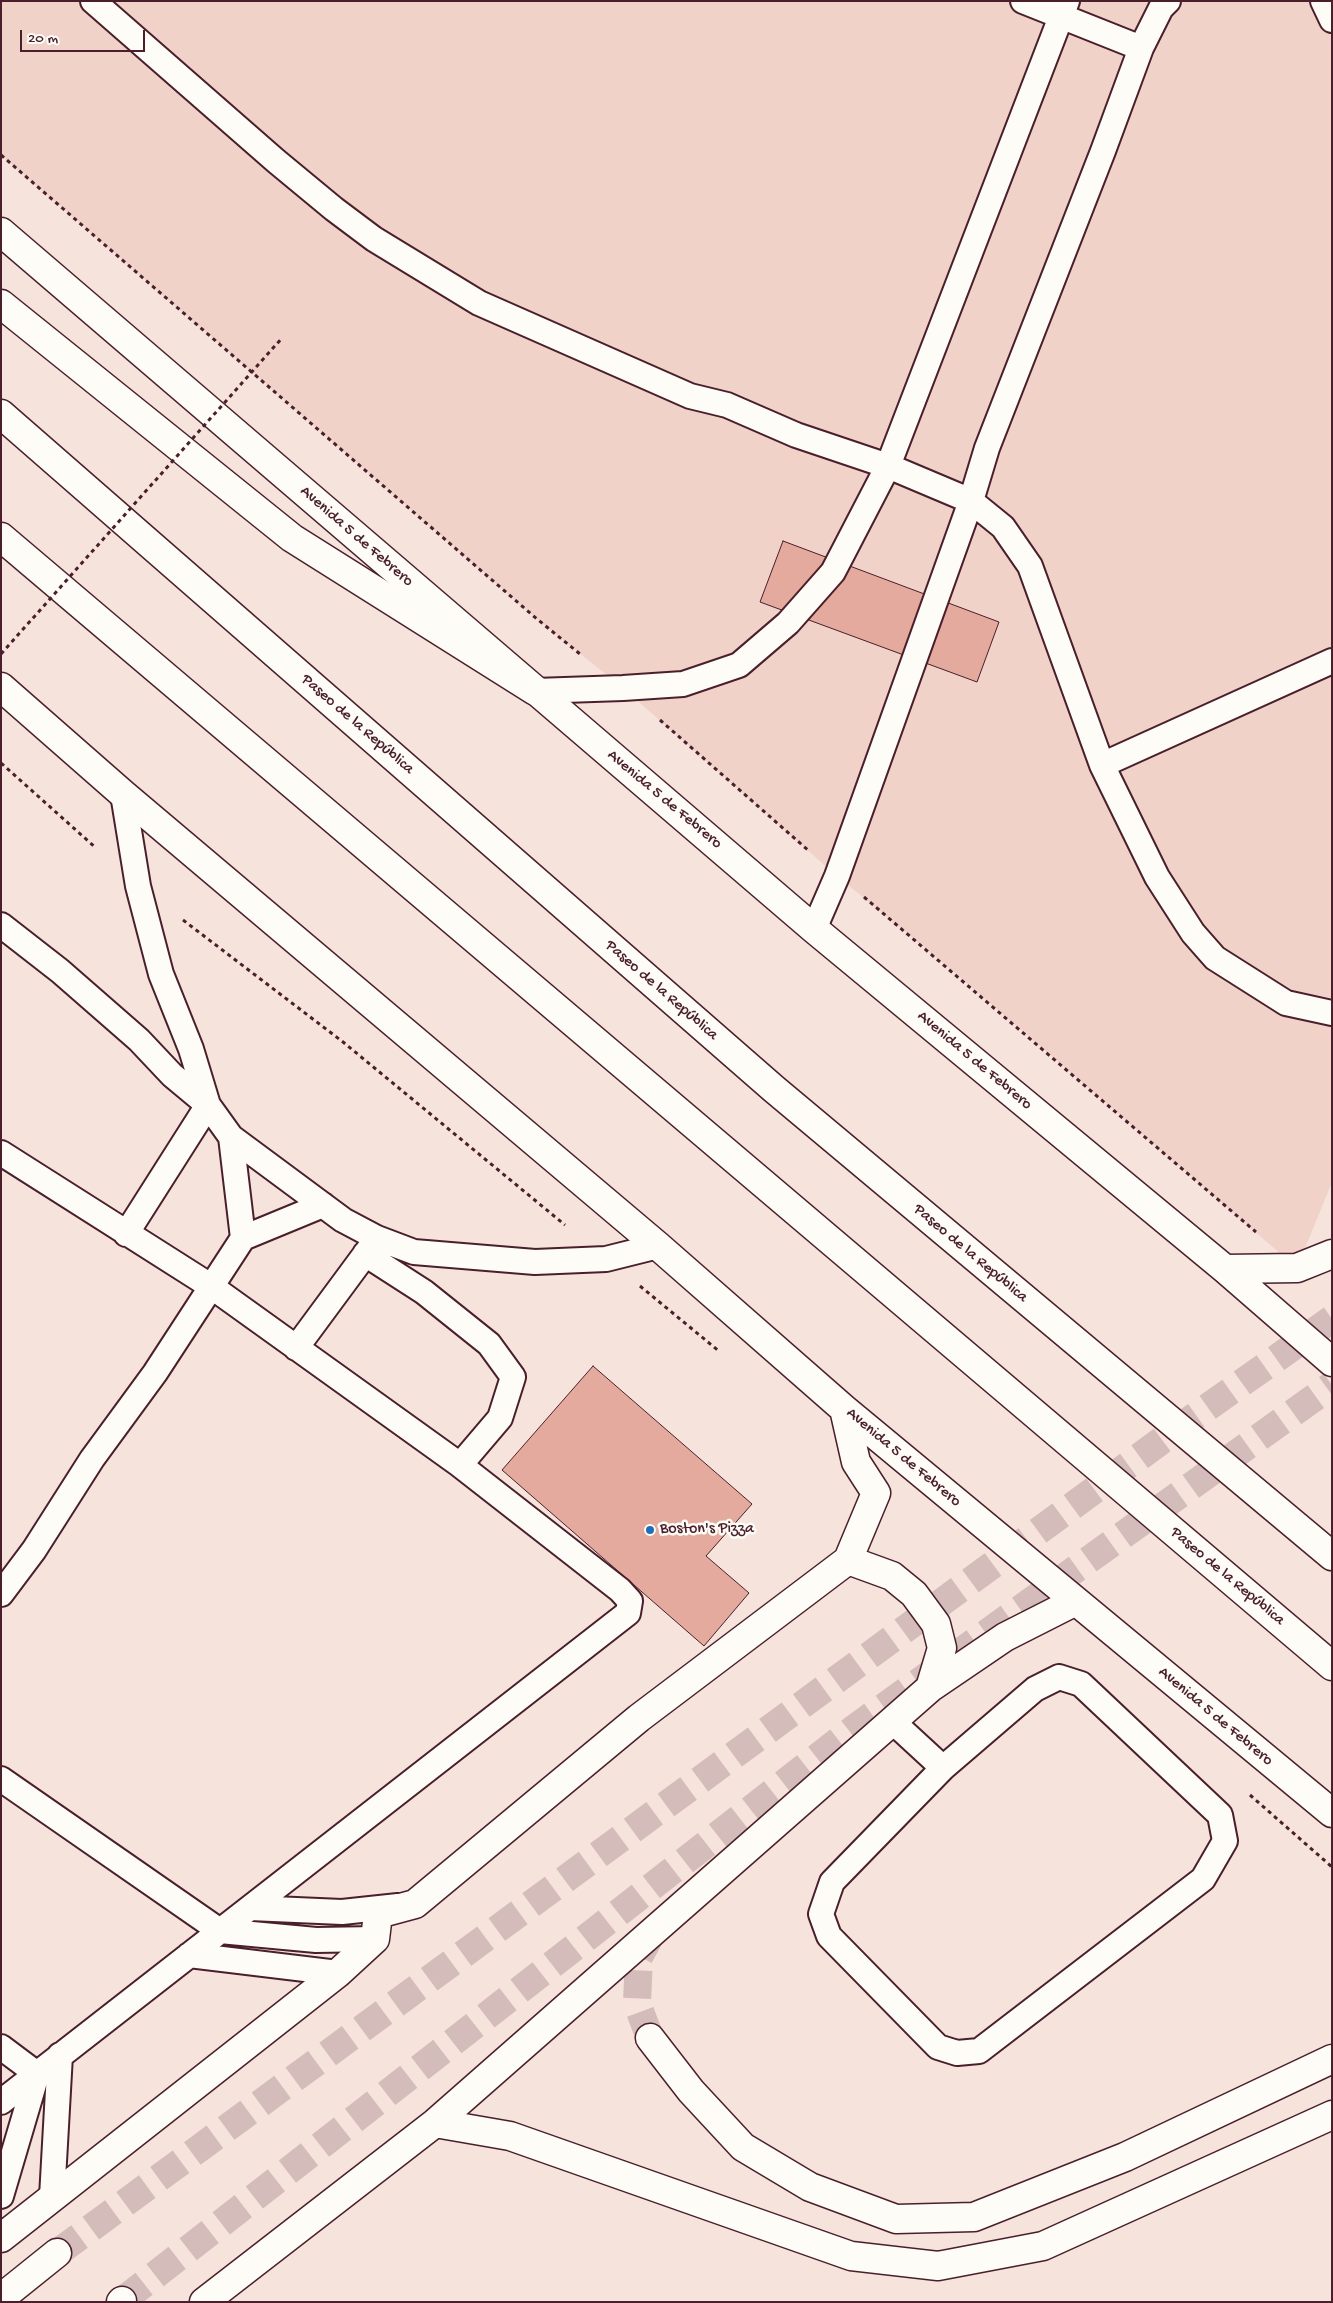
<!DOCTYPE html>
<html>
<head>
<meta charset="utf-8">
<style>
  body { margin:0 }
  #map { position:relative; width:1333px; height:2303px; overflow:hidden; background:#f5e3dc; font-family:"Gochi Hand",sans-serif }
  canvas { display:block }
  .frame { position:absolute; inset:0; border:2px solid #4a1f2b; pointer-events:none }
  .scale { position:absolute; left:20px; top:30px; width:125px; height:22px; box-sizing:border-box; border:2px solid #4a1f2b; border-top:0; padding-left:6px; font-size:15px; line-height:18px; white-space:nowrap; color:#4a1f2b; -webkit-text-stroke:4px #fdfcf7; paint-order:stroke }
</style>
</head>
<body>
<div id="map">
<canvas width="1333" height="2303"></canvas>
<div class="frame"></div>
<div class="scale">20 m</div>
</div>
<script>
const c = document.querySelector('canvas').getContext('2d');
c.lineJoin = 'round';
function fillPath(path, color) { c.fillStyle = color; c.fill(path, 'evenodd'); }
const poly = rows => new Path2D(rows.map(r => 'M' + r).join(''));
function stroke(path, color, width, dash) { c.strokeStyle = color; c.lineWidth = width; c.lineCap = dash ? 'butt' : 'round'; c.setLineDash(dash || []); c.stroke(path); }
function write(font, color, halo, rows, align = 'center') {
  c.font = font + ' "Gochi Hand",sans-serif'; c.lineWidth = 5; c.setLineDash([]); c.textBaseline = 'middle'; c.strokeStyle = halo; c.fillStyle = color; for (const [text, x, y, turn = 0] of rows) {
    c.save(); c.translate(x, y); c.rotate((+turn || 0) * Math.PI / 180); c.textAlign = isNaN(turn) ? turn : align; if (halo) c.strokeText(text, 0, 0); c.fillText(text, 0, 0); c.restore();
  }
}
const built = poly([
  [1,1,1332,1,1332,1182,1297,1268,953,971,837,876,623,688,537,619,1,155]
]);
const building = poly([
  [783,541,999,622,977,682,760,602,783,541],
  [593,1366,752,1504,706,1556,749,1593,704,1646,502,1470,593,1366]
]);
const secondaryTunnel = poly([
  [650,2038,637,2003,639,1957,654,1929],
  [57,2253,1184,1424,1332,1319],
  [122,2301,856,1727,1332,1385]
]);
const path = poly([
  [1,155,537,619,580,654],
  [660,720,809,851],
  [1,763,96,848],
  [864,897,1256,1232],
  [183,920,343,1042,565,1225],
  [640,1286,720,1352],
  [1250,1795,1332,1867]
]);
const lane = poly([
  [93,1,276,161,334,209,374,239,479,303,690,396,727,405,796,435,888,466,971,501,1003,527,1030,566,1102,765,1157,877,1193,933,1215,958,1286,1003,1332,1013],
  [1023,1,1141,48],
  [1323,1,1332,20],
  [535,691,623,688,683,684,739,665,788,623,833,572,888,466,1067,1],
  [1102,765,1332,661],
  [123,794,138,886,161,974,191,1049,208,1105,231,1137,343,1220,377,1238,414,1252,535,1262,606,1259,658,1246],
  [1,925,60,971,139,1040,172,1075,208,1105,126,1234],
  [814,929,837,876,971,501,987,448,1103,151,1141,48,1161,8,1168,1],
  [231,1137,243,1238],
  [1,1153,212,1287,460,1465],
  [296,1348,375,1241],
  [1,1594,34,1550,92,1459,155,1373,243,1238,323,1205],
  [1059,1677,1081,1684,1220,1815,1225,1841,1203,1879,979,2051,957,2053,938,2047,829,1936,821,1914,832,1882,943,1768,1035,1689,1059,1677],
  [892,1721,943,1768],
  [1,1779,220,1931,316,1940,375,1939],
  [250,1908,342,1912,398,1906],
  [189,1955,338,1973],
  [1,2047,37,2074,1,2196],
  [1,2102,628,1613,630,1601,620,1590,460,1465,500,1418,513,1377,489,1344,424,1292,365,1254],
  [52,2197,60,2055]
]);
const secondary = poly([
  [1,232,814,929,1225,1269,1332,1362],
  [1,687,123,794,658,1246,844,1409,1332,1813],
  [1225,1269,1297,1268,1332,1254],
  [848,1560,892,1576,914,1594,936,1624,942,1648,930,1688],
  [650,2038,691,2091,743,2147,810,2187,896,2219,974,2217,1125,2157,1332,2059],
  [435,2123,510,2136,851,2256,938,2266,1043,2246,1332,2115],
  [1,2238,338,1973,375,1939,378,1914,415,1904,639,1718,848,1560,876,1493,856,1462,844,1409],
  [1,2298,57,2253],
  [121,2302,122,2301],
  [204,2302,435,2123,930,1688,1005,1637,1076,1601]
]);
const highway = poly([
  [1,304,292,538,535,691],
  [1,414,774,1089,1332,1556],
  [1,537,1332,1666]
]);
const pathBridge = poly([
  [1,654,282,338]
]);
const markers = [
  [650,1530,5,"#1f6fb2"]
];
const streetNames = [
  ["Avenida 5 de Febrero",356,537,41],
  ["Paseo de la República",357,725,41],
  ["Avenida 5 de Febrero",664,800,40],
  ["Paseo de la República",661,991,41],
  ["Avenida 5 de Febrero",974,1061,40],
  ["Paseo de la República",970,1254,40],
  ["Avenida 5 de Febrero",903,1458,40],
  ["Paseo de la República",1227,1577,40],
  ["Avenida 5 de Febrero",1215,1717,40]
];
const poiNames = [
  ["Boston's Pizza",660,1530]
];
fillPath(built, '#f0d2c9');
fillPath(building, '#e3aa9d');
stroke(building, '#4a1f2b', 1);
stroke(secondaryTunnel, '#d3bcb9', 28, [28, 14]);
stroke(lane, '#4a1f2b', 28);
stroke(secondary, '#4a1f2b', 31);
stroke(highway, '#4a1f2b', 31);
stroke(path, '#4a1f2b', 3, [4, 4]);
stroke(lane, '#fdfcf7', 24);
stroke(secondary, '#fdfcf7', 28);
stroke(highway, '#fdfcf7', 28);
stroke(pathBridge, '#4a1f2b', 3, [4, 4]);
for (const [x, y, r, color] of markers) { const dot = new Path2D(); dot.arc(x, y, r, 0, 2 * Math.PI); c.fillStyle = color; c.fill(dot); stroke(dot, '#fdfcf7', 2); }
write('16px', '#4a1f2b', '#fdfcf7', streetNames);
write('16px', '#4a1f2b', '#fdfcf7', poiNames, 'left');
</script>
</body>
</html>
